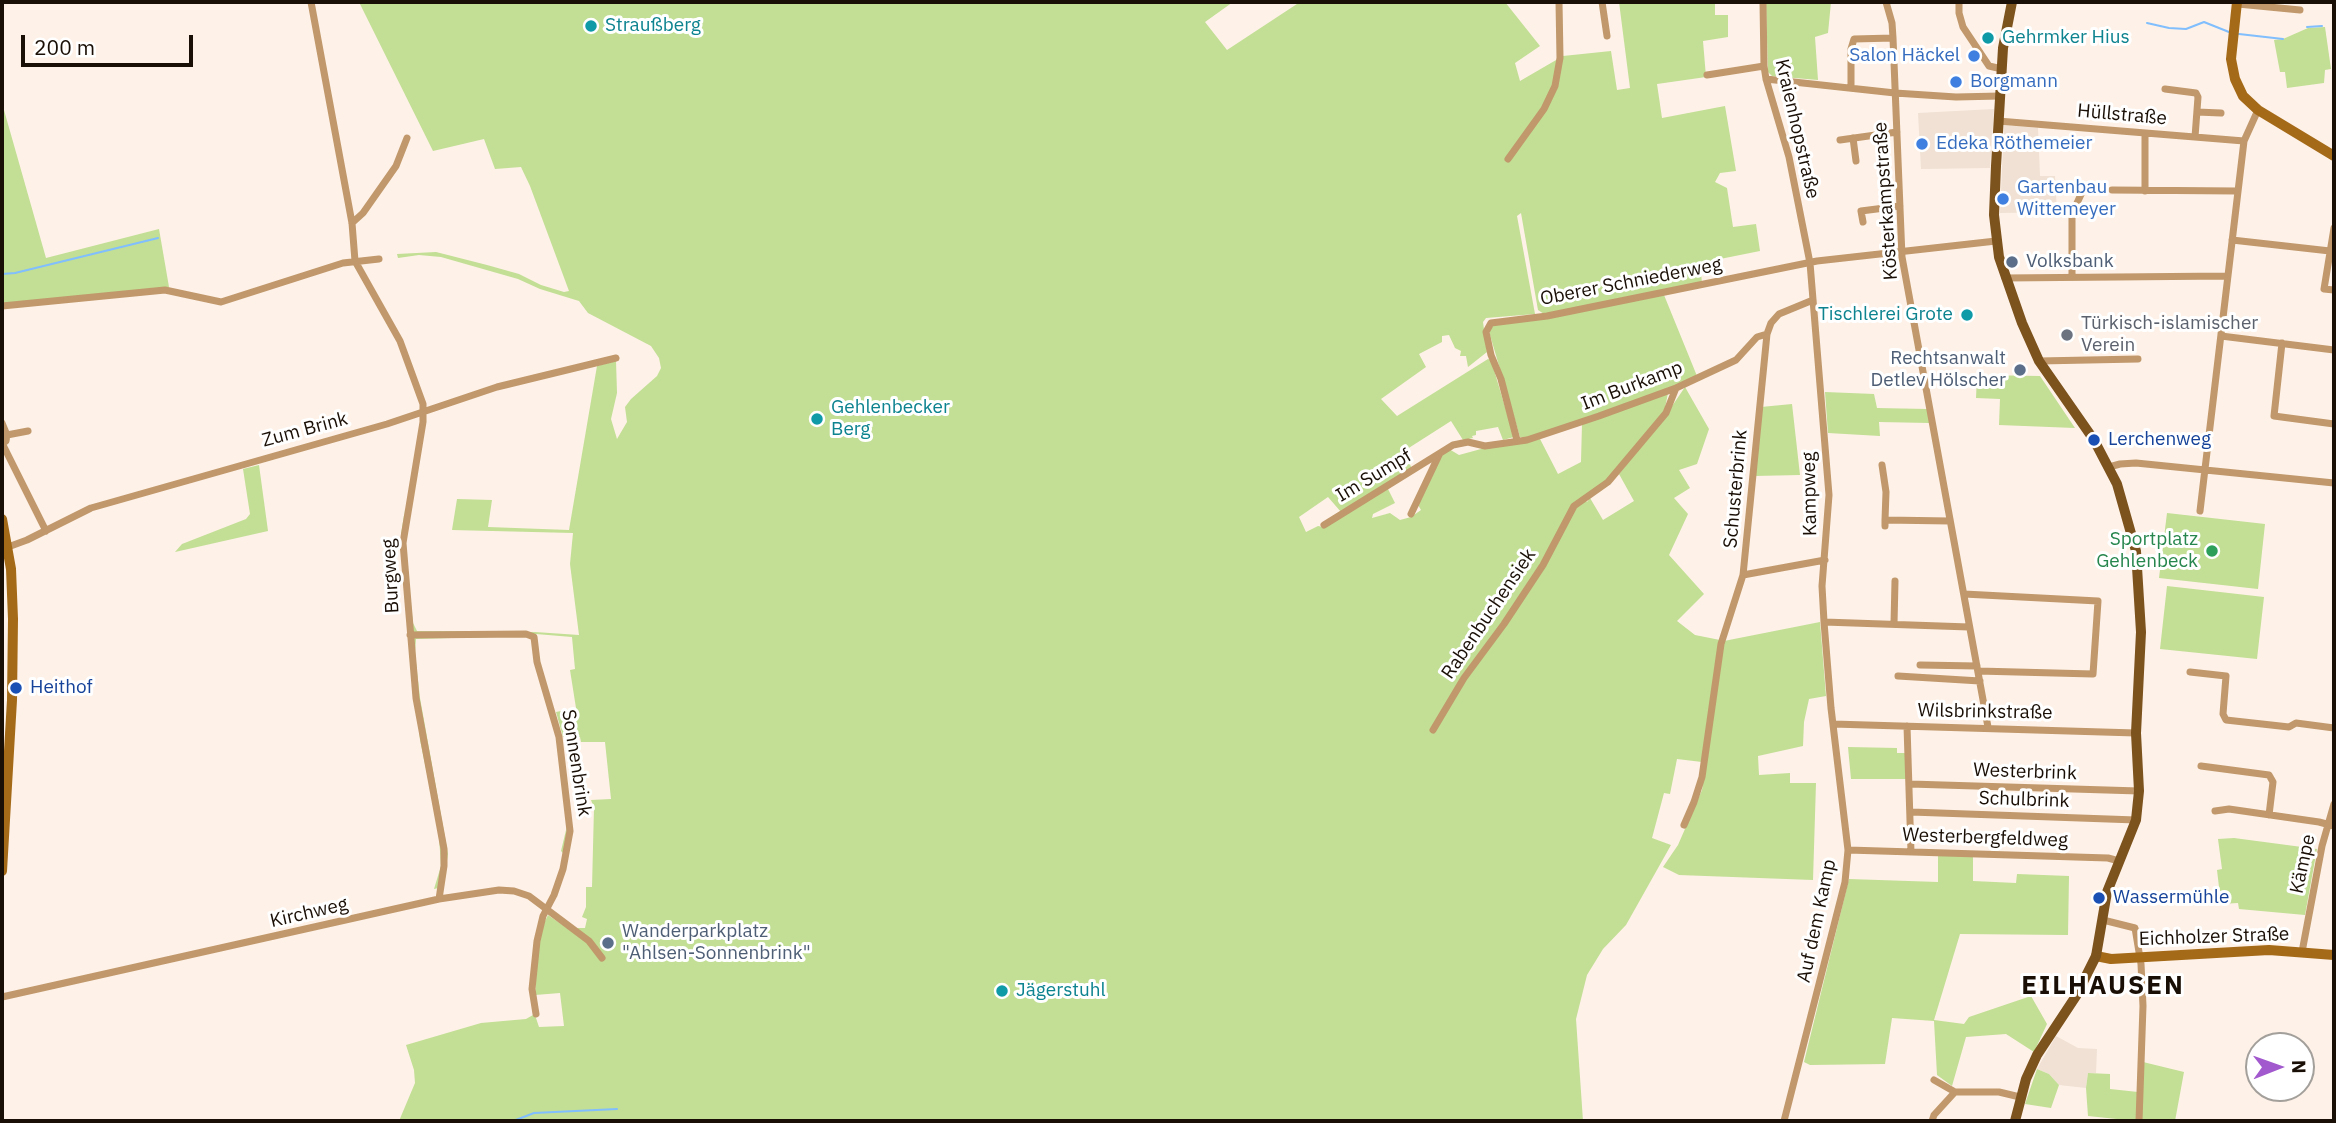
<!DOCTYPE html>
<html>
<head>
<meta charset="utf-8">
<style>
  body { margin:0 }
  #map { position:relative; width:2336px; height:1123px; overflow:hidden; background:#fef1e7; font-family:"IBM Plex Sans",sans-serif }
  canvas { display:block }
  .frame { position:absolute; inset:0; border:4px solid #1a0f06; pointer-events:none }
  .north { position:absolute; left:2245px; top:1032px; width:70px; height:70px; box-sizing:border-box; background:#fff; border:2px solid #a39f9b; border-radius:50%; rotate:89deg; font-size:19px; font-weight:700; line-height:28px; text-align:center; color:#1a0f06 }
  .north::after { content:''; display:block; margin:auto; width:24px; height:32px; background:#a259cd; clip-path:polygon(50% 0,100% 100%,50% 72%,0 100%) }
  .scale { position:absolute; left:21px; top:35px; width:172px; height:32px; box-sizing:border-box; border:4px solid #1a0f06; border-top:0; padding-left:9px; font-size:21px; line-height:24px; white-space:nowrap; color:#1a0f06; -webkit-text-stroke:5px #fff; paint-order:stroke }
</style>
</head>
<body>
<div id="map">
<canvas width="2336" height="1123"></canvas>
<div class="frame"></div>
<div class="north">N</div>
<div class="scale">200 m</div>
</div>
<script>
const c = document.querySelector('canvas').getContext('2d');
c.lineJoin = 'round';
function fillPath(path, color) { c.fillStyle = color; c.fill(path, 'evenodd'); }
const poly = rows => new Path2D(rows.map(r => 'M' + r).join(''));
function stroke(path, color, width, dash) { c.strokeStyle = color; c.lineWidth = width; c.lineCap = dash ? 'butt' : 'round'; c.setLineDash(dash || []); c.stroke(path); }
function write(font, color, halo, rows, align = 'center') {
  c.font = font + ' "IBM Plex Sans",sans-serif'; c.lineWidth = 6; c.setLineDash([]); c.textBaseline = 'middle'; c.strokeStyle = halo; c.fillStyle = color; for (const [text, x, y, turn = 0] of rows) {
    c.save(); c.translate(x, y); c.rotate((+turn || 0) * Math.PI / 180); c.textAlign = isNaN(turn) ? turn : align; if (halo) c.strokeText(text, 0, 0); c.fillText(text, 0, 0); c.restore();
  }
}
const built = poly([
  [1994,109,1990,168,1921,169,1918,113],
  [2004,125,2038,128,2040,176,2055,176,2057,212,2000,213],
  [2056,1036,2078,1048,2097,1049,2096,1073,2088,1073,2086,1088,2059,1085,2049,1074,2037,1069]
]);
const green = poly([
  [359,2,1233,2,1205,22,1227,50,1300,2,1505,2,1540,46,1515,63,1520,81,1563,56,1611,51,1617,90,1630,88,1619,2,1715,2,1715,15,1728,15,1728,37,1703,41,1706,77,1657,84,1662,118,1725,106,1736,171,1720,173,1715,182,1727,188,1733,227,1756,224,1760,251,1700,263,1702,283,1544,314,1538,310,1521,213,1517,216,1535,314,1486,318,1483,322,1487,352,1468,367,1466,356,1460,356,1461,351,1455,348,1449,335,1442,336,1442,342,1419,354,1426,367,1381,399,1397,416,1488,359,1491,360,1514,437,1503,440,1498,427,1476,431,1476,435,1472,436,1473,438,1463,440,1451,421,1404,451,1412,469,1341,512,1328,497,1299,517,1306,532,1318,526,1323,527,1387,487,1395,503,1373,514,1372,518,1390,513,1400,520,1411,517,1421,510,1417,503,1440,457,1449,449,1459,455,1481,449,1540,439,1558,474,1581,462,1582,424,1668,393,1664,413,1606,481,1584,498,1587,502,1590,498,1603,520,1634,501,1619,474,1666,415,1685,387,1709,429,1697,464,1679,470,1690,488,1674,498,1688,514,1669,555,1704,594,1677,621,1695,635,1720,640,1702,762,1677,759,1670,794,1664,793,1652,838,1671,845,1626,925,1603,949,1587,975,1576,1019,1583,1121,399,1121,415,1083,414,1070,406,1045,481,1023,526,1019,533,1015,535,1015,539,1027,564,1026,560,993,535,995,538,948,544,923,548,915,574,933,578,928,585,928,587,919,582,917,586,907,586,887,592,887,594,808,591,800,611,799,605,742,581,742,580,737,563,737,556,712,576,708,570,670,575,669,572,637,536,634,533,638,555,722,569,813,565,855,561,851,567,826,557,738,532,638,525,636,416,639,415,653,420,698,448,854,443,887,434,889,441,866,440,851,438,827,420,740,401,534,405,509,403,531,413,623,417,631,535,632,579,635,570,564,573,533,452,530,457,499,492,500,488,527,569,530,597,366,616,361,617,393,611,419,617,439,627,422,625,407,631,399,657,376,661,368,659,358,651,346,588,313,579,301,540,289,518,279,441,257,419,255,398,258,397,254,436,252,487,265,519,274,541,285,564,292,569,291,530,186,521,167,495,169,484,139,433,151],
  [1766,2,1831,2,1828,33,1815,37,1818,80,1772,76,1768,72],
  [2325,27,2331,69,2325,70,2324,83,2287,88,2285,72,2280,72,2274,40,2283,39,2308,28],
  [2,103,46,258,159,229,169,287,2,305],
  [1664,295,1697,376,1665,390,1527,438,1520,437,1490,335,1490,328,1494,325],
  [1977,375,2040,376,2075,428,1999,425,2000,399,1976,398],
  [1825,392,1874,394,1877,408,1927,409,1930,423,1879,422,1880,436,1828,433],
  [1792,404,1800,475,1754,476,1761,407],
  [259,465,268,531,175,552,182,544,246,519,250,514,243,469],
  [2167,513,2265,524,2258,589,2159,578],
  [2167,586,2264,597,2257,659,2160,649],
  [1820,622,1826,696,1809,699,1804,722,1803,746,1758,756,1759,775,1790,773,1790,783,1816,783,1813,880,1679,875,1663,867,1678,845,1702,790,1724,641],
  [1848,747,1897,748,1897,753,1906,753,1907,779,1851,779],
  [2234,838,2317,849,2305,915,2239,909,2238,903,2221,904,2217,870,2222,869,2218,839],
  [1938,854,1973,856,1973,881,2016,883,2017,874,2069,876,2068,935,1960,934,1934,1020,1964,1024,1969,1017,2031,996,2047,1024,2034,1052,2006,1034,1966,1037,1952,1086,1937,1075,1934,1021,1892,1018,1885,1064,1810,1065,1804,1062,1849,879,1938,882],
  [2143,1062,2184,1072,2175,1121,2141,1121],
  [2037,1069,2049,1074,2059,1085,2051,1108,2025,1104],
  [2088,1073,2110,1074,2110,1089,2138,1092,2136,1121,2088,1116,2086,1088]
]);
const stream = poly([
  [2147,23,2169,28,2186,29,2204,22,2229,32],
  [2307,27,2322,26],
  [2239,34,2283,39],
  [2,274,15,273,158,238],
  [513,1121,534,1113,617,1109]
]);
const street = poly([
  [311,2,352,223,355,261,400,341,423,404,423,422,403,543,416,698,444,849,444,866,439,899],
  [1602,2,1607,36],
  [1763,2,1764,66,1766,79,1789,157,1810,263,1829,495,1822,586,1824,622,1831,708,1848,850,1845,882,1784,1121],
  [1886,2,1892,23,1893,38,1902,257,1988,727],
  [1959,2,1959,13,1963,27,1989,66,2002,69],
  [2238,4,2300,10],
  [1707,75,1764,66],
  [1766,79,1895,93,1956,97,2000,96],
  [1851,88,1851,49,1854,39,1893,38],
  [2165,89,2196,93,2198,97,2195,137],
  [2197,112,2221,113],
  [1998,121,2244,141],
  [1853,138,1856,161],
  [1840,140,1897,132],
  [1508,159,1544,109,1555,86,1560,58,1559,2],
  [2112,190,2237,191],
  [2145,191,2145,133],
  [1863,222,1861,211,1900,206],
  [352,223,363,213,396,166,407,138],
  [2334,228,2324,289,2334,290],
  [2232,240,2330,251],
  [2072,277,2072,214,2083,190,2099,190],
  [2005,278,2227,276],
  [2,306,165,290,221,302,343,263,379,259],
  [2221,336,2334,350],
  [2282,343,2274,416,2334,424],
  [2039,361,2138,359],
  [2,423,7,435],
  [28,431,7,435,6,441,2,443,46,531],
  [1517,440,1501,379,1491,355,1486,332,1491,323,1547,316,1817,261,1996,241],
  [1882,465,1886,492,1885,520],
  [2109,467,2120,464,2136,463,2334,483],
  [2200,511,2244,141,2258,110],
  [1411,514,1439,455],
  [1324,525,1453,445,1468,442,1485,446,1527,440,1599,416,1676,388,1736,360,1757,337,1767,334],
  [1885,526,1885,520,1950,521],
  [8,547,27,540,91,508,387,424,497,387,616,358],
  [1743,575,1825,560],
  [1964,594,2098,601,2093,674,1978,671],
  [1824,622,1969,627],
  [1894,624,1895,581],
  [410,635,526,634,534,637,537,662,559,737,570,831,563,869,554,895,543,916,537,941,532,989,536,1014],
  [1920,665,1977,666],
  [2190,672,2226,676,2223,714,2226,720,2289,727,2296,723,2334,728],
  [1898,676,1980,681],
  [1833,724,2136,733],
  [1907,726,1911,852],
  [1433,730,1464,678,1504,624,1543,565,1574,506,1608,482,1666,413,1676,388],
  [2201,766,2269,775,2273,782,2269,815],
  [1910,784,2139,791],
  [2215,811,2229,809,2319,822,2334,826],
  [1911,812,2136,820],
  [1684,825,1694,802,1702,777,1721,644,1743,575,1767,334,1771,323,1779,314,1813,300],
  [1848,850,2108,858,2119,861],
  [2103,920,2135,928,2141,964,2143,1006,2139,1121],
  [2302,952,2322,846,2334,804],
  [2,997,439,899,499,890,514,891,529,896,589,941,602,958],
  [1934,1080,1955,1092,1999,1092,2020,1097],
  [1932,1121,1934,1115,1955,1092]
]);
const secondary = poly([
  [2237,2,2231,59,2235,79,2243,96,2258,110,2334,156],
  [2,519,11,569,13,619,12,700,2,871],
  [2096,956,2111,959,2269,950,2334,955]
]);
const primary = poly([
  [2012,2,2003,48,1996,166,1994,215,1999,257,2022,323,2039,361,2094,440,2117,484,2136,551,2141,632,2136,733,2139,791,2136,820,2107,892,2096,956,2076,996,2037,1055,2026,1079,2015,1121]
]);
const markers = [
  [591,26,7,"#0f9aa8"],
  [1988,38,7,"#0f9aa8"],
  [1974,56,7,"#3f7fe0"],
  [1956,82,7,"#3f7fe0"],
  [1922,144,7,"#3f7fe0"],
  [2003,199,7,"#3f7fe0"],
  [2012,262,7,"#5c6f8a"],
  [1967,315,7,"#0f9aa8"],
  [2067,335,7,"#6b7280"],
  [2020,370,7,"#5c6f8a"],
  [817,419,7,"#0f9aa8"],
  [2094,440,7,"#1a4fb4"],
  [2212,551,7,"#2e9e5b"],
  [16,688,7,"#1a4fb4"],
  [2099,898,7,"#1a4fb4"],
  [608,943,7,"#5c6f8a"],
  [1002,991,7,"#0f9aa8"]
];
const cultureNames = [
  ["Straußberg",605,26],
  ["Gehrmker Hius",2002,38],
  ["Tischlerei Grote",1953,315,"right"],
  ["Gehlenbecker",831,408],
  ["Berg",831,430],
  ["Jägerstuhl",1016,991]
];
const shopNames = [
  ["Salon Häckel",1960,56,"right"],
  ["Borgmann",1970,82],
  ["Edeka Röthemeier",1936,144],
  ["Gartenbau",2017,188],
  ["Wittemeyer",2017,210]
];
const streetNames = [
  ["Hüllstraße",2122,115,5],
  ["Kraienhopstraße",1797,129,77],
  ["Kösterkampstraße",1886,201,-94],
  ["Oberer Schniederweg",1631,282,-11],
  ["Im Burkamp",1632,386,-21],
  ["Zum Brink",305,430,-15],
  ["Im Sumpf",1374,476,-31],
  ["Schusterbrink",1736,489,-85],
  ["Kampweg",1810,494,-91],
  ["Burgweg",391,576,-93],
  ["Rabenbuchensiek",1489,614,-56],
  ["Wilsbrinkstraße",1985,712,1],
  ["Sonnenbrink",576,763,81],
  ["Westerbrink",2025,772,2],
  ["Schulbrink",2024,800,2],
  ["Westerbergfeldweg",1985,838,2],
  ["Kämpe",2303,864,-78],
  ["Kirchweg",309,913,-13],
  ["Auf dem Kamp",1817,921,-78],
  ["Eichholzer Straße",2214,937,-2]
];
const serviceNames = [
  ["Volksbank",2026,262],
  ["Rechtsanwalt",2006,359,"right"],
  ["Detlev Hölscher",2006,381,"right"],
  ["Wanderparkplatz",622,932],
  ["\"Ahlsen-Sonnenbrink\"",622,954]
];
const worshipNames = [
  ["Türkisch-islamischer",2081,324],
  ["Verein",2081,346]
];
const transitNames = [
  ["Lerchenweg",2108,440],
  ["Heithof",30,688],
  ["Wassermühle",2113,898]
];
const leisureNames = [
  ["Sportplatz",2198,540],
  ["Gehlenbeck",2198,562]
];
const districtNames = [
  ["EILHAUSEN",2103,986]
];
fillPath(built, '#f0e1d4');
fillPath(green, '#c2df95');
stroke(stream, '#80befd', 2);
stroke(street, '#c0986b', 7);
stroke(secondary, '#a46a18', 10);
stroke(primary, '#7c521d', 10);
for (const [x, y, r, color] of markers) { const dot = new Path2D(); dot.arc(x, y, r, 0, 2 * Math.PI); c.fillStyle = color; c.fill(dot); stroke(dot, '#fff', 2.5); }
write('19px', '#0d838f', '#fff', cultureNames, 'left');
write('19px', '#366cbe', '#fff', shopNames, 'left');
write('19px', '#1a0f06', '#fff', streetNames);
write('19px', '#4e5e75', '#fff', serviceNames, 'left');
write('19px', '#5b616d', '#fff', worshipNames, 'left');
write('19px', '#164399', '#fff', transitNames, 'left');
write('19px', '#27864d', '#fff', leisureNames, 'right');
c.letterSpacing = '2px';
write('bold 26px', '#1a0f06', '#fff', districtNames);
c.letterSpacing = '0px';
</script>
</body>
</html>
